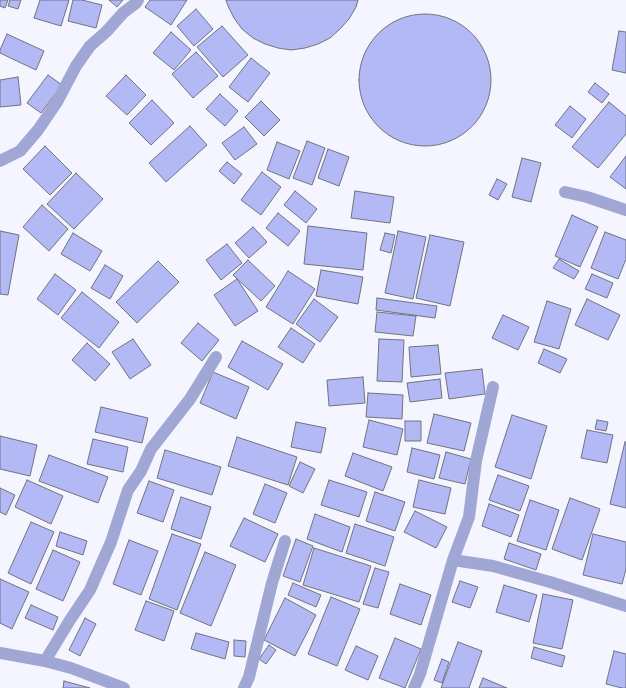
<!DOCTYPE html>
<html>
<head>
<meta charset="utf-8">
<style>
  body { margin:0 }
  canvas { display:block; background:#f4f5fe }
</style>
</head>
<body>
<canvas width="626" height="688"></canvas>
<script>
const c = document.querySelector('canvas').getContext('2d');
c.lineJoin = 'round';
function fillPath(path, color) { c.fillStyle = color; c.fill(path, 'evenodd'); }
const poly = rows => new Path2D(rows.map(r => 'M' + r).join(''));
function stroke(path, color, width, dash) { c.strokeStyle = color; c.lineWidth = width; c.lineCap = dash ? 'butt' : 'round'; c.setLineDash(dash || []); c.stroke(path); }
const building = poly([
  [0,0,8,0,5,8,0,6,0,0],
  [10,0,21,0,18,9,8,6,10,0],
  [40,0,69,0,61,26,34,18,40,0],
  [73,0,82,0,102,5,96,28,68,21,73,0],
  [109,0,123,0,117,7,109,0],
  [150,0,187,0,171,25,145,7,150,0],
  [226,0,358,0,356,7,349,19,340,29,330,38,318,44,305,48,291,50,278,48,265,44,253,38,242,29,234,18,228,6,226,0],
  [196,9,213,29,194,46,177,26,196,9],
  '359 80a66 66 0 1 1 132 0a66 66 0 1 1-132 0Z',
  [222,26,248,55,223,77,197,47,222,26],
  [619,31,626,32,626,73,612,70,619,31],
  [171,32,191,50,174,70,153,53,171,32],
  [7,34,44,51,36,70,0,53,0,50,7,34],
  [196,52,218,76,193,98,172,74,196,52],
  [251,58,270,73,248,102,229,87,251,58],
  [48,75,62,85,41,113,27,103,48,75],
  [126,75,146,95,127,115,106,96,126,75],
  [18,77,21,105,0,107,0,80,18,77],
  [595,83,609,94,602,103,588,92,595,83],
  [220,94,238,111,225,126,206,109,220,94],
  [152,100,174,123,151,145,129,123,152,100],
  [261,101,280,120,264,136,245,117,261,101],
  [609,102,626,116,626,134,598,168,572,147,609,102],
  [570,106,586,119,572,138,555,125,570,106],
  [190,126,207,145,166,182,149,163,190,126],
  [244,127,257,144,235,160,222,143,244,127],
  [307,141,325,148,312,185,293,178,307,141],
  [277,142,300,151,289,179,267,170,277,142],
  [45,146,72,173,50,195,23,169,45,146],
  [328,149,349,157,339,186,318,178,328,149],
  [626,156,626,189,610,177,626,156],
  [522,158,541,163,531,202,512,197,522,158],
  [227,162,242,174,234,184,219,171,227,162],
  [262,172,281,187,261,215,241,200,262,172],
  [76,173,103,199,74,229,47,204,76,173],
  [497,179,507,184,498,200,489,195,497,179],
  [295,191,317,209,306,223,284,205,295,191],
  [355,191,394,197,390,223,351,218,355,191],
  [42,205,68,229,49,251,23,227,42,205],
  [278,213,300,231,288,246,266,228,278,213],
  [572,215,598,227,580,267,555,256,572,215],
  [308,226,367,233,363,270,304,264,308,226],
  [253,227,267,242,249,258,235,243,253,227],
  [0,231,19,235,8,295,0,294,0,231],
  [398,231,426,237,413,299,385,293,398,231],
  [605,232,626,240,626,259,618,279,591,268,605,232],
  [73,233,102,251,90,271,61,254,73,233],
  [385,233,395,235,391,253,380,250,385,233],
  [430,235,464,242,450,306,416,298,430,235],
  [227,244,242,263,221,280,206,260,227,244],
  [559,259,579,271,574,279,553,268,559,259],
  [248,260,275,286,261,301,233,275,248,260],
  [158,261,179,282,137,323,116,302,158,261],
  [105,265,123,276,110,299,91,288,105,265],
  [321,270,363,277,358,304,316,296,321,270],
  [288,271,315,289,293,324,266,307,288,271],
  [55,274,76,290,58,315,37,299,55,274],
  [592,274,613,283,607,298,585,289,592,274],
  [237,279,258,311,235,326,214,295,237,279],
  [82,292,119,322,99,348,61,318,82,292],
  [377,298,437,306,435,318,376,310,377,298],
  [314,299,338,317,320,342,296,324,314,299],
  [587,299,620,315,608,340,575,325,587,299],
  [547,301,571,309,559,349,534,342,547,301],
  [377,312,416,316,413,336,375,332,377,312],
  [503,315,529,327,518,350,492,338,503,315],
  [198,323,219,340,202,361,181,343,198,323],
  [291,328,315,344,303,363,278,347,291,328],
  [133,339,151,365,130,379,112,352,133,339],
  [379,339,404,340,402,382,377,381,379,339],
  [242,341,283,364,268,390,228,367,242,341],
  [87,343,110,364,95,381,72,360,87,343],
  [438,345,441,374,411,377,409,347,438,345],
  [544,349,567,359,560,373,538,363,544,349],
  [482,369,485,394,449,399,445,373,482,369],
  [213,372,249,387,236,419,200,403,213,372],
  [363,377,365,403,329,406,327,380,363,377],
  [440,379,442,398,410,402,407,383,440,379],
  [368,393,403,395,402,419,366,417,368,393],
  [101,407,148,418,142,443,95,432,101,407],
  [434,414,471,423,464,451,427,443,434,414],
  [512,415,547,426,531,479,495,467,512,415],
  [369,420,403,429,397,455,363,447,369,420],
  [597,420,608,422,606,431,595,429,597,420],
  [405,421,421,421,421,441,405,441,405,421],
  [296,422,326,428,321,453,291,447,296,422],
  [587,430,613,435,607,463,581,458,587,430],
  [0,436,37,445,30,476,0,469,0,436],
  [237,437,297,457,288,485,228,466,237,437],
  [93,439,128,447,123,472,87,464,93,439],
  [625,442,626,442,626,508,610,504,625,442],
  [412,448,440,455,434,479,407,472,412,448],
  [165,450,221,467,212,495,157,478,165,450],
  [446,452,471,459,465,484,439,478,446,452],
  [353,453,392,467,383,491,345,476,353,453],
  [49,455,108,477,98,503,39,481,49,455],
  [300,462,315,469,303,493,289,486,300,462],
  [498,475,529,486,520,511,489,500,498,475],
  [27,480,63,496,51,524,15,507,27,480],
  [329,480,367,492,359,517,321,505,329,480],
  [419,480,451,488,445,514,413,507,419,480],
  [149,481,174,490,163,522,137,513,149,481],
  [265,484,287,493,275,523,253,514,265,484],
  [0,488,15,495,6,515,0,512,0,488],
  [375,492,405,502,395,531,366,521,375,492],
  [181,497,211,507,201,539,171,529,181,497],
  [570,498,600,509,582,560,552,549,570,498],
  [530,500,559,510,546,550,517,541,530,500],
  [489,504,519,515,511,537,482,526,489,504],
  [415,511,447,527,436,548,404,532,415,511],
  [315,514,350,527,342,552,307,539,315,514],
  [244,518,278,534,265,562,230,546,244,518],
  [31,522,54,532,31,584,8,573,31,522],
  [355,524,394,537,385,566,346,553,355,524],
  [60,532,87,541,83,555,56,546,60,532],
  [172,534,201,544,177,610,149,599,172,534],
  [593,534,626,542,626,569,622,584,583,575,593,534],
  [296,539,313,546,300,582,283,576,296,539],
  [129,540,158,551,141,595,113,584,129,540],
  [509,543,541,554,536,570,504,559,509,543],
  [314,548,371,566,359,602,303,585,314,548],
  [53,550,80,562,63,601,36,589,53,550],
  [205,552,236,565,211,626,180,613,205,552],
  [375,568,389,572,378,608,363,604,375,568],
  [0,579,29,592,12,629,0,623,0,579],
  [460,581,478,587,470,608,452,602,460,581],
  [293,583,321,595,316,607,288,595,293,583],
  [400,584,431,595,421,625,390,614,400,584],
  [504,585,537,595,529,622,496,612,504,585],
  [543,594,573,600,562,649,533,643,543,594],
  [331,597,360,609,337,666,308,654,331,597],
  [285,598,316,615,295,656,264,640,285,598],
  [146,601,174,611,164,641,135,630,146,601],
  [31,605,58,617,53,630,25,618,31,605],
  [85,618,96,624,80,656,69,650,85,618],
  [196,633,229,642,225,659,191,649,196,633],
  [395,638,421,649,405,688,379,678,395,638],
  [234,640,246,641,245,657,234,656,234,640],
  [458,642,482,651,469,688,441,688,458,642],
  [269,645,276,650,266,664,259,659,269,645],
  [356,646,378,656,368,680,345,670,356,646],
  [534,647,565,656,562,667,531,658,534,647],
  [614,651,626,654,626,688,622,688,606,684,614,651],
  [442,659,449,662,442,683,434,680,442,659],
  [483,678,507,688,479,688,483,678],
  [64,681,90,688,63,688,64,681]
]);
const street = poly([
  [0,161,20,151,38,130,57,102,76,66,90,46,106,32,123,13,136,3,138,0],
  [565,192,587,197,626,210],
  [453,560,493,566,550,582,626,606],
  [0,653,45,661,71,668,124,688],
  [45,661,70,620,90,590,111,542,128,490,141,471,151,449,190,399,216,357],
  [244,688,249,677,272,583,285,541],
  [414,688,420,674,453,560,469,517,476,461,493,387]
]);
fillPath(building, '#b2b9f5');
stroke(building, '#72737e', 1);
stroke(street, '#a1a7d4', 12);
</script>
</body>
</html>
